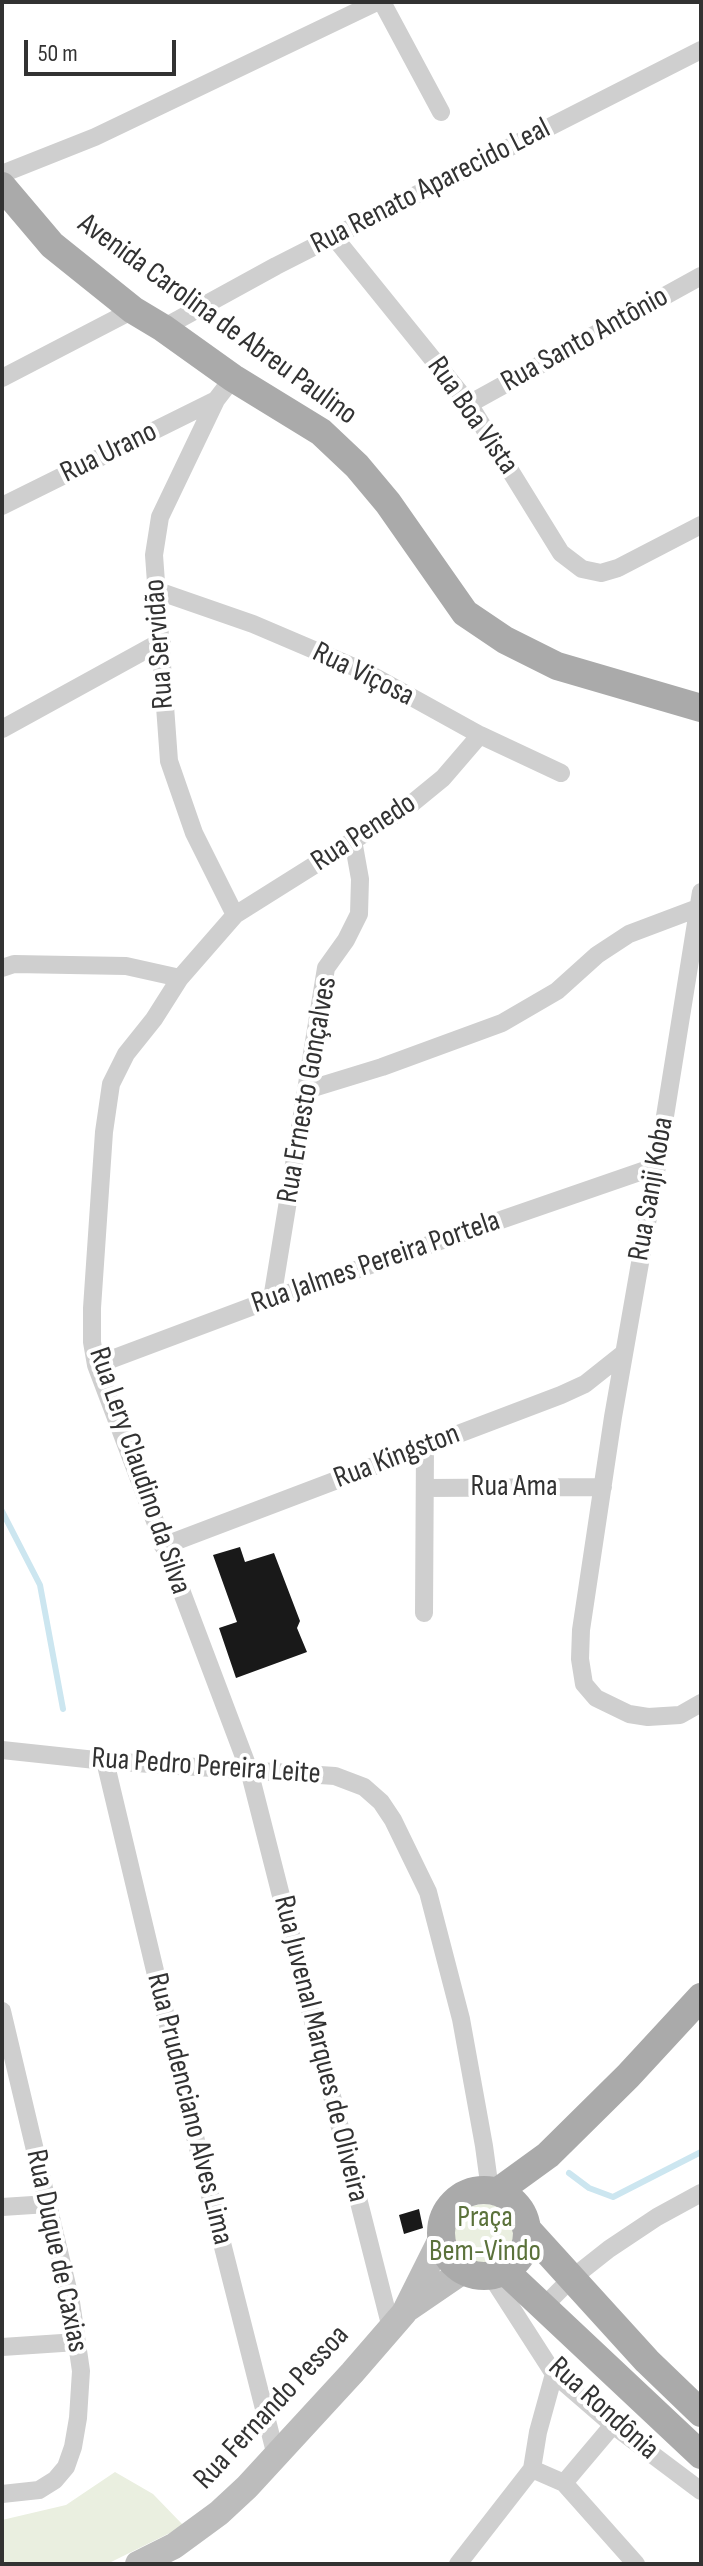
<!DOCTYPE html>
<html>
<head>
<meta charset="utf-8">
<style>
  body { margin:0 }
  #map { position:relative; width:703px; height:2566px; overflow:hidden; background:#fff; font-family:"Sofia Sans Condensed",sans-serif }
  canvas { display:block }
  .frame { position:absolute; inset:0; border:4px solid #323232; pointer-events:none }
  .scale { position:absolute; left:24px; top:40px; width:152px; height:36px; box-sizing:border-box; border:4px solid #323232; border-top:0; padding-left:10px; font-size:24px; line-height:28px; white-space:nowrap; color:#323232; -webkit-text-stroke:6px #fff; paint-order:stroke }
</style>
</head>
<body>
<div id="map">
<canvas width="703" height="2566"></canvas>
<div class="frame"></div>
<div class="scale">50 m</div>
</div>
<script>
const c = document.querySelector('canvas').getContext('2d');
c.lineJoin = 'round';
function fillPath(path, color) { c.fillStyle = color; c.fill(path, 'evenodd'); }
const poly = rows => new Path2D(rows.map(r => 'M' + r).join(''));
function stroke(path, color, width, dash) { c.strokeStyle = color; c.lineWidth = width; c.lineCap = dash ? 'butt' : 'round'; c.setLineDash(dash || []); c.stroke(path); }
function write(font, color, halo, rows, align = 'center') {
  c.font = font + ' "Sofia Sans Condensed",sans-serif'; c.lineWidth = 8; c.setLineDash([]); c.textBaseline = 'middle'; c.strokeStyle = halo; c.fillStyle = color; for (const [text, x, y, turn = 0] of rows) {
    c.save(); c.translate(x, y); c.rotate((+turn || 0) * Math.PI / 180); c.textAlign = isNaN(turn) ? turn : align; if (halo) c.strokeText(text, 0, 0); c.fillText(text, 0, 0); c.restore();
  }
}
const green = poly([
  '454 2235a31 31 0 1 1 62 0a31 31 0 1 1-62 0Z',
  [115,2472,153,2494,184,2526,107,2564,2,2564,2,2520,66,2505]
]);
const stream = poly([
  [2,1511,40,1585,63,1709],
  [569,2173,589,2188,613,2197,701,2152]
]);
const building = poly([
  [240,1547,245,1562,274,1553,300,1621,297,1628,307,1652,236,1678,219,1628,237,1622,213,1555],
  [419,2209,423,2228,404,2234,399,2215]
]);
const minor = poly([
  [382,2,441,112],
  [2,174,95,137,377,2],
  [334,237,469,404,561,553,582,569,601,573,618,568,701,525],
  [163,328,276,266,701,50],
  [2,378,133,310],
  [233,378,216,400,160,517,154,555,169,761,194,833,235,915],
  [469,404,701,276],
  [2,506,216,400],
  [158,591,253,624,368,673,480,735,561,773],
  [2,729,162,641],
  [701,892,657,1166,613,1417,581,1630,580,1659,584,1684,596,1698,629,1714,648,1717,680,1715,701,1703],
  [2,968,14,964,126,966,180,978],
  [307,1090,382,1067,502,1023,557,991,597,955,629,934,698,908],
  [272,1299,326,968,346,940,359,914,360,879,353,840],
  [96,1365,272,1299,657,1166],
  [425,1488,603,1487],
  [163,1546,561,1395,585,1384,624,1353],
  [424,1613,425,1446],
  [2,1750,105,1761,335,1776,364,1787,381,1802,393,1820,428,1892,461,2019,484,2146,490,2190],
  [105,1761,187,2105,276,2456],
  [2,2011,71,2302,81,2371,78,2418,73,2447,66,2467,55,2480,39,2490,2,2494],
  [2,2207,48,2204],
  [491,2276,554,2374,613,2425,701,2491],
  [543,2307,571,2279,609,2249,657,2217,701,2193],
  [391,2328,249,1770,96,1365,92,1342,92,1308,104,1132,111,1084,126,1054,154,1019,180,978,235,915,410,805,443,778,480,735],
  [2,2347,77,2342],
  [532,2469,564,2483,636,2564],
  [564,2483,613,2425],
  [458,2564,532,2469,538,2432,554,2374]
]);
const secondary = poly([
  [406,2310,463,2271],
  [138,2564,174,2546,219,2513,247,2487,352,2373,404,2313,441,2239]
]);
const primary = poly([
  [2,186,52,245,133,310,163,328,233,378,321,432,357,466,388,503,465,613,505,640,557,666,701,708],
  '441 2233a43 43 0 1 1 86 0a43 43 0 1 1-86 0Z',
  [497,2192,548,2155,628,2076,701,1997],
  [526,2228,647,2361,701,2413],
  [505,2271,701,2455]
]);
const streetNames = [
  ["Rua Renato Aparecido Leal",431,187,-27],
  ["Avenida Carolina de Abreu Paulino",217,320,36],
  ["Rua Santo Antônio",585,340,-29],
  ["Rua Boa Vista",472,416,55],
  ["Rua Urano",109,453,-26],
  ["Rua Servidão",160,644,-94],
  ["Rua Viçosa",363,675,26],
  ["Rua Penedo",364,833,-33],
  ["Rua Ernesto Gonçalves",308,1090,-80],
  ["Rua Sanji Koba",652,1189,-80],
  ["Rua Jalmes Pereira Portela",376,1263,-19],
  ["Rua Kingston",397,1457,-21],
  ["Rua Lery Claudino da Silva",139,1471,71],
  ["Rua Ama",514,1487],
  ["Rua Pedro Pereira Leite",206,1767,4],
  ["Rua Juvenal Marques de Oliveira",320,2049,76],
  ["Rua Prudenciano Alves Lima",189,2109,76],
  ["Rua Duque de Caxias",56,2251,78],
  ["Rua Fernando Pessoa",272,2408,-47],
  ["Rua Rondônia",603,2409,42]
];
const parkNames = [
  ["Praça",485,2218],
  ["Bem-Vindo",485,2252]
];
fillPath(green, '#eaefe0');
stroke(stream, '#cce6f0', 6);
fillPath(building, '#191919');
stroke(minor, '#cfcfcf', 18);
stroke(secondary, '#bcbcbc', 26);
stroke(primary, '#aaa', 28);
write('30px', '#323232', '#fff', streetNames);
write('30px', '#5b723b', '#fff', parkNames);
</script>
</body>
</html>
